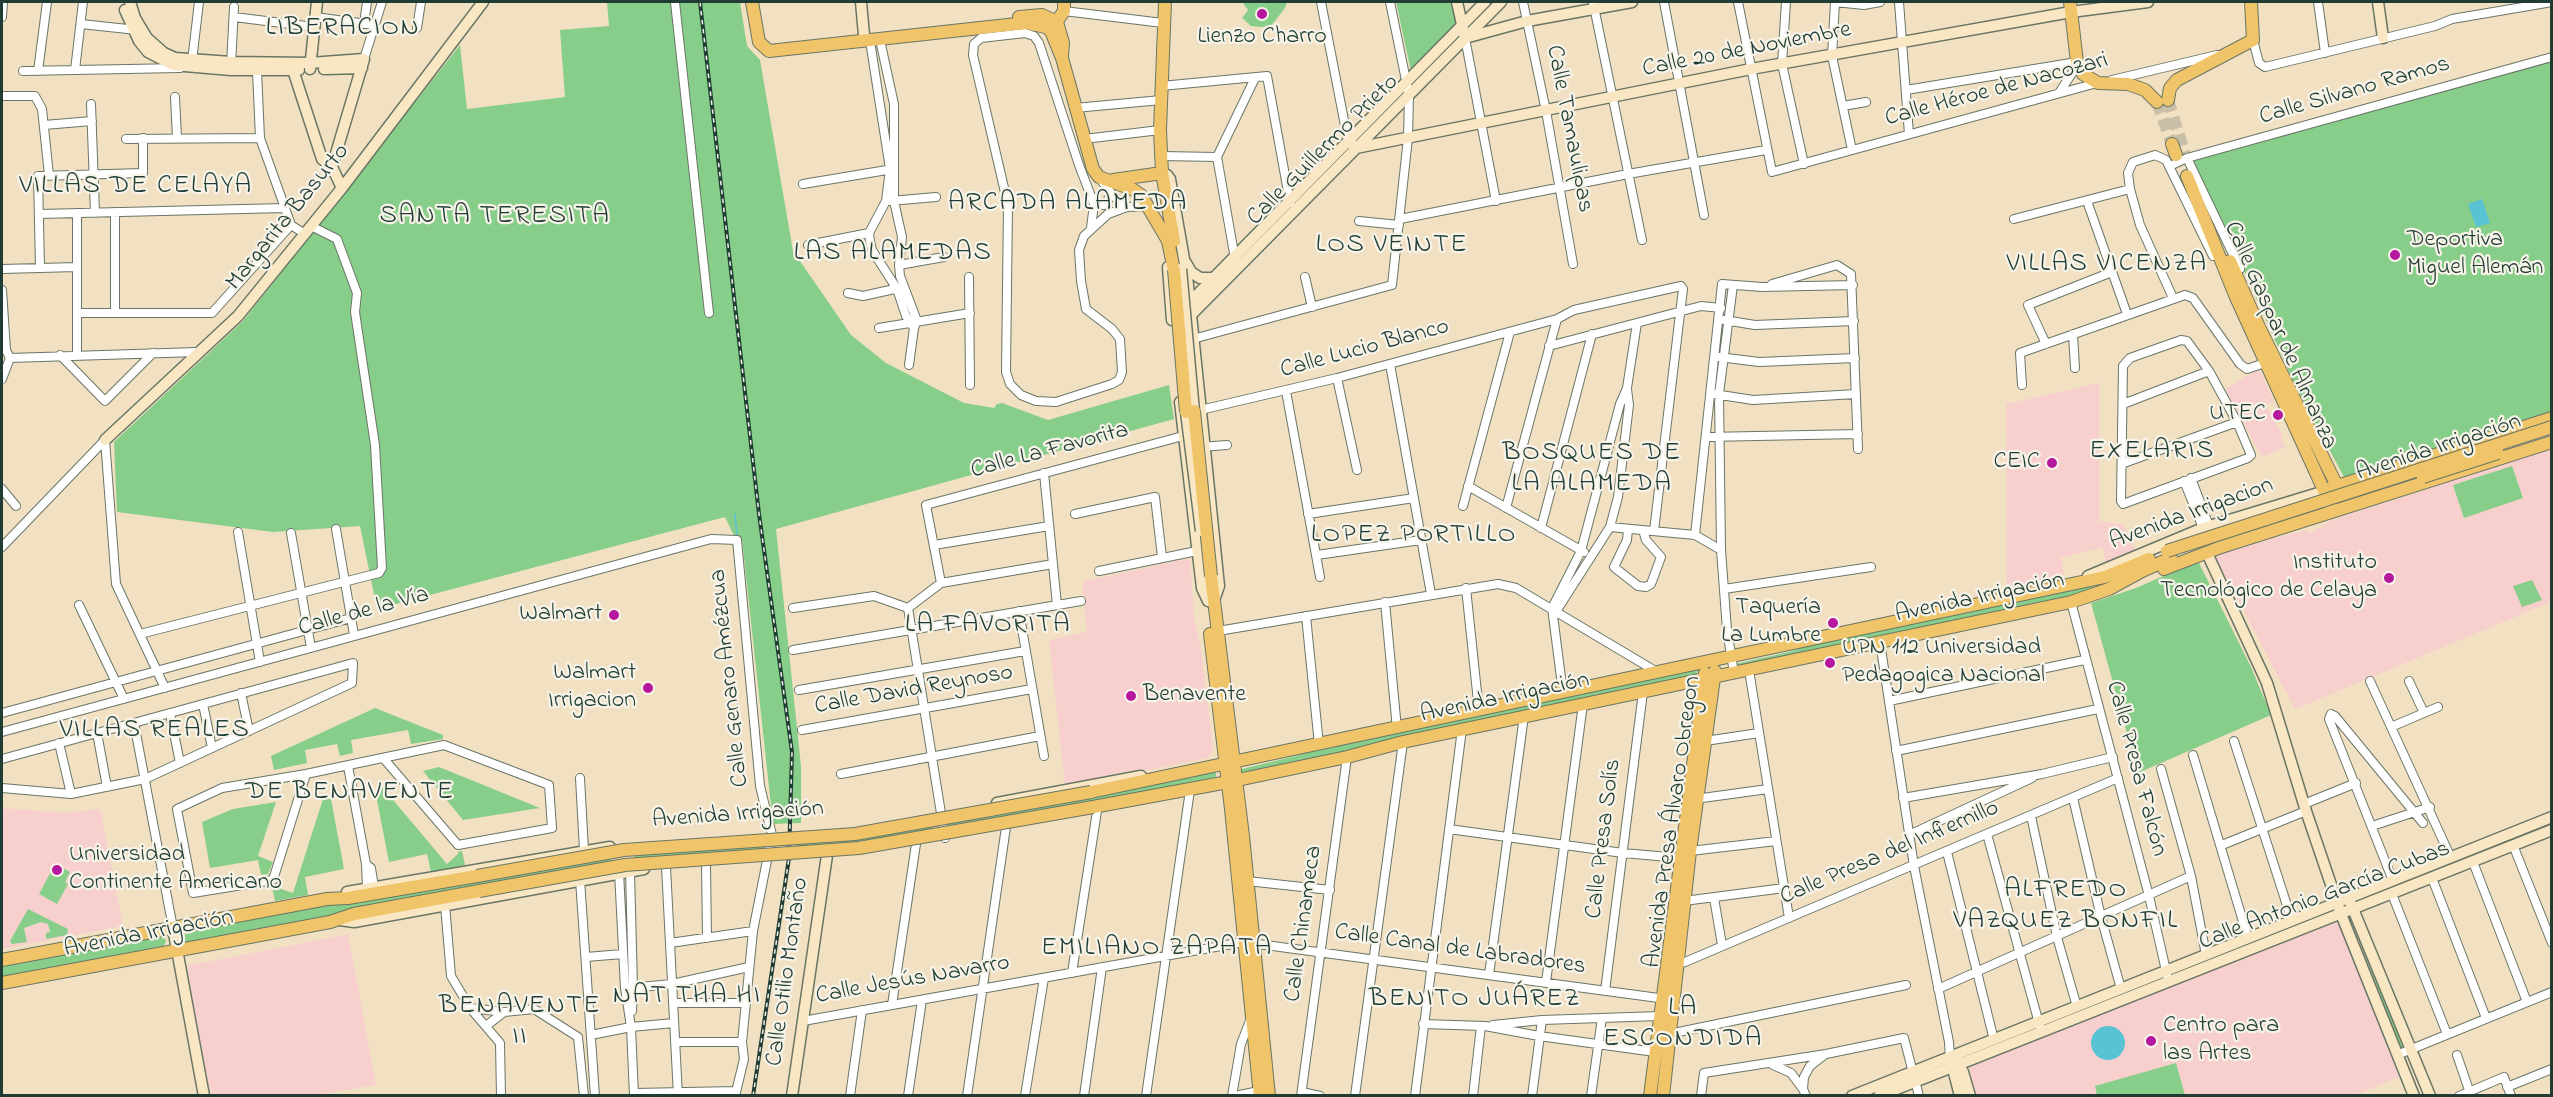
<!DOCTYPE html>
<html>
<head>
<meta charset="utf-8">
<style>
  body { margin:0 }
  #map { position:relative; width:2553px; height:1097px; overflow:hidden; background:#f2e0c3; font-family:"Indie Flower",sans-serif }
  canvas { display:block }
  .frame { position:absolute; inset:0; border:3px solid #1f3d34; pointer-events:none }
</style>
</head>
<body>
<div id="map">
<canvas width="2553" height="1097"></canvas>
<div class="frame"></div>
</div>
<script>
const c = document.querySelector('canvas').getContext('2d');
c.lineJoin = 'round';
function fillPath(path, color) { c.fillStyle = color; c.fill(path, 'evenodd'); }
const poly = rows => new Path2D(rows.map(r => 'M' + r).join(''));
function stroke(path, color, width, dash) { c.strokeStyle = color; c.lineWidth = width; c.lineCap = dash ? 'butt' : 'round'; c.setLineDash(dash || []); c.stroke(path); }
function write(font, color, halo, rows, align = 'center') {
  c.font = font + ' "Indie Flower",sans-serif'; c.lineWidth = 4.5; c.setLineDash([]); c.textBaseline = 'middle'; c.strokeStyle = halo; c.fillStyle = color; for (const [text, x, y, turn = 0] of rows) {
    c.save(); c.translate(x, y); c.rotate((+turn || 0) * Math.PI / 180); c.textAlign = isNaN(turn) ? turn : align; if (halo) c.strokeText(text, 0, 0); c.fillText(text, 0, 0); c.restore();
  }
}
const built = poly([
  [2259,369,2274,401,2266,405,2267,408,2283,436,2281,440,2285,447,2262,457,2225,389],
  [2099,383,2099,521,2124,525,2135,550,2106,563,2102,547,2061,558,2064,576,2007,588,2006,404],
  [2551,449,2551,602,2295,709,2214,554,2306,530,2311,533,2332,520],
  [1190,558,1194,619,1201,650,1213,748,1210,755,1207,758,1134,773,1065,785,1049,640,1087,632,1082,582],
  [2,808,68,813,100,809,123,926,2,949],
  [2340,920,2402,1076,2353,1096,1977,1096,1969,1067,2165,987],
  [348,934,376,1085,317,1095,211,1095,186,966]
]);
const green = poly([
  [607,2,740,2,747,46,760,60,793,251,851,335,886,363,964,403,994,408,997,404,1002,403,1048,420,1169,385,1174,419,776,529,801,766,801,823,773,824,742,539,735,538,725,517,377,609,360,526,273,532,117,512,114,442,243,321,460,45,467,109,565,97,560,30,609,26],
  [1242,2,1287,2,1285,8,1271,26,1261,27,1251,26,1242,18,1248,10],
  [1396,2,1456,2,1461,24,1412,76],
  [2551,60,2551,413,2344,477,2295,385,2221,219,2193,161],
  [2512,466,2523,498,2464,518,2453,485],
  [2198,561,2251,667,2271,715,2138,773,2091,603,2136,588],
  [2132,573,2096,591,1736,667,1735,664,1789,652,1810,645,2068,591],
  [2532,580,2542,600,2522,607,2513,586],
  [1696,669,1698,671,1696,674,1240,775,1240,770,1242,769,1300,755,1303,752],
  [375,708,443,735,443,739,411,744,408,730,351,740,353,753,340,756,337,744,305,750,307,763,274,770,271,756],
  [439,767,540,808,463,820,423,771],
  [1204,772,1216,773,1216,777,952,831,946,826,952,822],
  [383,788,447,864,458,854,458,852,462,851,465,865,431,872,427,854,389,862,375,790],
  [323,799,331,799,344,869,305,877,308,895,275,901,272,886,293,893],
  [276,802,258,856,273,862,268,874,261,875,258,860,210,868,202,822,233,809],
  [932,826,933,835,872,845,796,847,797,840],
  [762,842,764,847,762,852,635,859,634,856,637,853],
  [613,856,611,862,543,878,182,944,180,942,180,935,244,919],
  [55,864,70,872,65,882,68,884,57,904,39,894],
  [28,909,68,929,67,935,46,939,46,933,50,932,48,924,41,922,24,928,27,942,12,944,10,941],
  [2352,915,2407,1049,2401,1049,2351,919],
  [156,935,164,936,166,941,164,946,2,979,2,964],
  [2176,1063,2185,1095,2097,1095,2095,1086]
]);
const water = poly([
  [2482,199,2490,223,2476,227,2468,204],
  '2091 1043a17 17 0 1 1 34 0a17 17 0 1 1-34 0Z'
]);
const stream = poly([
  [735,514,737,536]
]);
const primaryTunnel = poly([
  [2168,100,2190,171],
  [2157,102,2172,144]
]);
const street = poly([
  [675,2,709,313],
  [1321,2,1348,141],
  [1523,2,1546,111,1573,264],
  [1593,2,1642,240],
  [1664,2,1704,215],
  [1738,2,1772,172,2097,83],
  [1786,2,1782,64,1804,164],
  [1835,2,1832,56,1852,150],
  [1835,2,1864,5,1880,2],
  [1899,2,1909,134],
  [2318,2,2325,53],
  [1064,11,1163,23],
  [2,17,3,2],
  [234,17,314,27],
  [315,17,374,25],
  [81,24,137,30],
  [364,24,367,2],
  [417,28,421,2],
  [1465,38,1496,201],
  [880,40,894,104,894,201,902,237,899,265,900,276,917,321,914,328,909,365],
  [2253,40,2259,63,2265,67,2435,26,2452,19,2552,2],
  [870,41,890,169,886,201,869,233,870,241,872,250,897,289,906,316,914,328],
  [364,59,382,2],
  [192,61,199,2],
  [231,65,234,7],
  [75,70,83,2],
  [23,71,180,68],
  [38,71,47,2],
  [257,71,260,138,291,225,305,234],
  [2112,80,2217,55],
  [1161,86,1267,76,1290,203],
  [1906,90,2077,62],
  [2059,93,2078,64],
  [2,96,35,96,42,109,49,175],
  [175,97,177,138],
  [91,104,95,213],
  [1843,106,1866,102],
  [1075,108,1161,100],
  [44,125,92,121],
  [126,139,260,138],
  [1084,139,1160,130],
  [1161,156,1217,157],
  [1217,157,1235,259],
  [1217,157,1255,78],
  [2187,158,2240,269],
  [2170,166,2187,158,2552,57],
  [803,184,893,169],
  [1112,194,1124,207],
  [890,201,936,197],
  [2087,201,2127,314],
  [1094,204,1104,205,1112,194,1100,179],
  [115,212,115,313],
  [77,213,77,355],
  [39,214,285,208],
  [1400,219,1628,174,1766,150],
  [2014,219,2130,189],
  [1359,221,1399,225],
  [1091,228,1094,204,1079,165,1039,43,1034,36,1025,33,981,38,974,44,973,55,1008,205,1006,372,1010,384,1021,395,1036,401,1056,402,1112,384,1119,380,1122,372,1120,339,1112,329,1086,309,1081,281,1079,250,1084,236,1108,214,1127,207,1149,206],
  [808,245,869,233],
  [899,265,944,257],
  [40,268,38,176,143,173,143,138],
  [2,269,77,267],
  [969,277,970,385],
  [1305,277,1312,307],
  [1772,284,1837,265,1851,274,1858,449],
  [1733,285,1719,394,1721,550,1727,630,1734,673],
  [2,290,6,350,10,358],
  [848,293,863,296,899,288],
  [2173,298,2140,225,2130,189,2128,173,2133,162,2155,155,2166,160,2213,256],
  [77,313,212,313,291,225],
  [1724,320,1755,325,1854,321],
  [879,328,970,313],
  [2073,334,2075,368],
  [1189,340,1392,285,1408,138,1409,95,1390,2],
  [2181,340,2187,341,2209,371,2237,422,2251,455,2248,458,2123,504,2121,501,2123,366,2130,358,2181,340],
  [2046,344,2028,305,2112,272],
  [1549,346,1701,306,1721,308],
  [60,355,105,401,153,353],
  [1719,357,1759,362,1855,358],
  [1390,364,1431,594],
  [1337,378,1357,470],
  [2,379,10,358,197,352],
  [2022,385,2020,353,2185,295,2193,298,2240,364,2247,369,2265,363],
  [1286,391,1320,577],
  [1714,394,1753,400,1856,394],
  [2123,404,2209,371],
  [1196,411,1337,378,1557,319,1574,310,1681,286,1683,289,1654,531],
  [1706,437,1858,434],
  [105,440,116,584,165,688],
  [1201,447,1227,445],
  [2124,463,2237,422],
  [1044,473,1057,605],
  [2191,478,2209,526],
  [2184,481,2203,528],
  [1468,486,1584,552],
  [2,489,16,506],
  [1463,506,1510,332],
  [1506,508,1557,319],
  [1075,514,1155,497,1162,557],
  [1308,514,1414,498],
  [1610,527,1695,535,1721,550],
  [1541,528,1592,334],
  [336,529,354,635],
  [1628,529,1627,540,1614,567,1638,586,1646,587,1651,584,1661,557,1646,540,1643,530],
  [238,532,260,662],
  [291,533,311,648],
  [1695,535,1722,284,1762,287,1853,285],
  [934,545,1049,526],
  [2,547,105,440],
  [1317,555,1421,540],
  [1099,571,1197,551],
  [941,583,926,505,1183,436],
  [1466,588,1479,711],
  [1724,589,1871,567],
  [1385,602,1397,729],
  [2071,602,2149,896,2167,975],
  [79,605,124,699],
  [793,608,874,596,908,608,941,583,1053,564],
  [908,608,945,838],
  [1019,611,1044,756],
  [1555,613,1610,527,1618,497,1629,405,1627,389],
  [1306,616,1319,745],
  [1218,631,1498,584,1516,588,1657,672],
  [140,634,371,575,379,573,382,568,375,445,355,312,357,293,337,239,311,226],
  [1880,642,1914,866,1949,1042,1950,1058],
  [793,650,1081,601],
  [1749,670,1789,918],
  [2370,681,2451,858],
  [2409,681,2424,713],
  [799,690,1025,651],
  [241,693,249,731],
  [1563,693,1552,608,1581,551,1620,404,1627,388,1637,323],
  [1889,701,2084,660],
  [203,704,212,748],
  [2,713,351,618],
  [170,713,180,763],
  [2331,714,2329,719,2393,881],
  [2331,714,2335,716,2423,823],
  [134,723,173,928],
  [2391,727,2438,707],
  [802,730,1032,689],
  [2,732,711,539,737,540,760,786,772,835,753,931,742,1042,744,1059,735,1096],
  [97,733,107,787],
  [1705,741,1759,733],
  [2234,741,2292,921],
  [59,743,71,794],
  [1896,751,2098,709],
  [2193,755,2248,938],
  [2,759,353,663,352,683,145,779,71,794,2,788],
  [348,766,366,864,367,888],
  [2161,769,2191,876,2206,955],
  [306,774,273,880,193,893,177,809,222,788,306,774,444,745,549,785,552,828,458,845,384,759],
  [841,774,1040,736],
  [580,778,584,850],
  [1903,798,2042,774,2113,757],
  [2073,798,2101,917,2121,989],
  [1695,799,1768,789],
  [2304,804,2356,783],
  [2031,816,2057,937,2077,1007],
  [2372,826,2430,807],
  [1449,829,1623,853,1680,858],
  [1987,834,2040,1027],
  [1909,835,2032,778],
  [2222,845,2306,811],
  [2513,845,2552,943],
  [1690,851,1776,841],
  [1947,852,1994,1040],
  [2473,862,2527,1002],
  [366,864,371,868,374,887],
  [706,864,707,938],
  [666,867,678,1096],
  [630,871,633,987,632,1011],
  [619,872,625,988,631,1027,634,1096],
  [2432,878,2486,1018],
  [580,880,595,1096],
  [1247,881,1330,890],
  [2392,894,2447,1034],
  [1714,898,1722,945],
  [1684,901,1784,888],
  [445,905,451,976,470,1008,500,1043,501,1096],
  [670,943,753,931],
  [586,957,623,954],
  [1676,964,1685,962,2118,778],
  [1072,973,1097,811],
  [1489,975,1524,716],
  [1546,982,1583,704],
  [629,988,672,984,749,967],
  [1938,989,2191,876],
  [1605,991,1643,692],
  [673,1003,745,1003],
  [892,1005,916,844],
  [470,1008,504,1012,534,1009,578,1037,584,1096],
  [803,1021,1243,942,1666,999],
  [1423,1024,1485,1026,1539,1036,1655,1052],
  [1493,1025,1542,1020,1660,1016],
  [486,1026,504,1012],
  [1669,1034,1906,985],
  [591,1035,631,1027,674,1023],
  [675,1042,742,1042],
  [2397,1055,2552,992],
  [2457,1055,2471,1096],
  [1773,1065,1791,1073,1803,1089,1806,1096],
  [2507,1087,2552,1069],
  [1803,1089,1804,1077,1810,1066,1823,1056],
  [1302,1092,1320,1096],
  [634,1093,736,1091],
  [850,1096,862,1010],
  [908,1096,922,1000],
  [967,1096,1006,827],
  [1025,1096,1044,978],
  [1084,1096,1102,967],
  [1146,1096,1190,790],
  [1232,1096,1241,1044,1251,1018],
  [1235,1096,1259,1091],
  [1301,1096,1347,757],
  [1355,1096,1403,742],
  [1415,1096,1462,729],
  [1473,1096,1481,1026],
  [1532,1096,1542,1020],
  [1591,1096,1602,1018],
  [1701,1096,1704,1073,1826,1054,1904,1038,1919,1096],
  [2459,1096,2504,1077,2511,1096]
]);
const secondary = poly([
  [130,2,135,18,147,38,164,53,175,58,231,62,310,63,364,59,332,167,342,188],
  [861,2,864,35],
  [1457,2,1465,38,1527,21,1632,2],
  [2378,2,2383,38],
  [125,10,139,41,148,52,173,65,231,70,299,70],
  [310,69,317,2],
  [324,69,362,68],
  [293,70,322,159,332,167],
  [1348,141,1356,148,1751,69,2071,12,2148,2],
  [1162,173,1167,175,1170,179,1187,276,1219,586,1214,600],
  [1186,263,1191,272,1200,278,1212,278],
  [1168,267,1172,320],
  [1172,315,1190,302,1485,2],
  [1181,322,1191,315,1501,2],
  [1180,402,1202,588,1208,601],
  [105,440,238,316,342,188,483,2],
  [2207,553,2267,683,2306,811,2341,914,2414,1096],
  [2088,576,2203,528,2325,491],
  [997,803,1141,776],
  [347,892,610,847],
  [2351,904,2430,1096],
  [340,920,354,922,644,869],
  [173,928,204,1096],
  [1956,1060,1963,1072,1970,1096],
  [1951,1061,1960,1096],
  [792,1096,827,855],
  [1852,1096,2552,817],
  [1879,1096,2552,830]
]);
const primary = poly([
  [752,2,759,42,769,51,1026,23,1046,27,1051,31,1062,58,1093,169,1099,177,1132,189,1141,195,1168,241,1174,270],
  [1165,2,1160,130,1162,173,1174,241],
  [2070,2,2077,62,2083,74,2098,83,2128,84,2145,90,2157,102],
  [1019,17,1042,15,1057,22,1063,43,1062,56],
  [1053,27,1064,11,1064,2],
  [2168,100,2170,88,2177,80,2253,40,2251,2],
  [2172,144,2176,155],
  [2187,176,2235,295,2332,508],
  [1113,180,1162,173],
  [2230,261,2259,327,2337,486],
  [2331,488,2552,418],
  [2164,569,2221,547,2552,442],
  [1211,576,1243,836,1269,1096],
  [1210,634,1231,809,1260,1096],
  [1091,792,2105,577,2149,559],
  [1093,807,1228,782,1347,757,1403,742,2071,602,2109,589,2142,571,2171,558],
  [2,960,327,899,348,898,477,876],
  [2,983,330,922,354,914,479,891],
  [1650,1096,1705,673],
  [1663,1096,1690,851,1715,671]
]);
const rail = poly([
  [700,2,759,514,792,752,789,858,753,1096]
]);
const secondaryBridge = poly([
  [1181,269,1194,411],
  [1186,412,1201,531]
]);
const primaryBridge = poly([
  [1174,270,1186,412],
  [1194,411,1211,576],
  [2423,477,2498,453],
  [2167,551,2552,427],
  [477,876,624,850,855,834,1091,792],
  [479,891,625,865,859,848,1093,807]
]);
const markers = [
  [1262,14,6,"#b5179e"],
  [2395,255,6,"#b5179e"],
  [2278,415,6,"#b5179e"],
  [2052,463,6,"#b5179e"],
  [2389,578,6,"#b5179e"],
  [614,615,6,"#b5179e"],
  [1833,623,6,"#b5179e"],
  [1830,663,6,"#b5179e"],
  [648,688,6,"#b5179e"],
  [1131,696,6,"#b5179e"],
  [57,870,6,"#b5179e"],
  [2151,1041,6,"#b5179e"]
];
const poiNames = [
  ["Lienzo Charro",1262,38,"center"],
  ["Deportiva",2407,241,"left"],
  ["Miguel Alemán",2407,269,"left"],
  ["UTEC",2266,415],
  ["CEIC",2040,463],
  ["Instituto",2377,564],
  ["Tecnológico de Celaya",2377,592],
  ["Taquería",1821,609],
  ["La Lumbre",1821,637],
  ["Walmart",602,615],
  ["UPN 112 Universidad",1842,649,"left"],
  ["Pedagogica Nacional",1842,677,"left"],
  ["Walmart",636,674],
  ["Irrigacion",636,702],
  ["Benavente",1143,696,"left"],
  ["Universidad",69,856,"left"],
  ["Continente Americano",69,884,"left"],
  ["Centro para",2163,1027,"left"],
  ["las Artes",2163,1055,"left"]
];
const streetNames = [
  ["Calle 20 de Noviembre",1747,51,-11],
  ["Calle Héroe de Nacozari",1997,91,-15],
  ["Calle Silvano Ramos",2355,92,-16],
  ["Calle Tamaulipas",1568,129,79],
  ["Calle Guillermo Prieto",1324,151,-45],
  ["Margarita Basurto",289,218,-51],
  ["Calle Gaspar de Almanza",2279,336,66],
  ["Calle Lucio Blanco",1365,350,-15],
  ["Avenida Irrigación",2439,449,-18],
  ["Calle La Favorita",1050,452,-15],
  ["Avenida Irrigacion",2192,515,-20],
  ["Avenida Irrigación",1980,599,-12],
  ["Calle de la Vía",364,613,-15],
  ["Calle Genaro Amézcua",731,678,-96],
  ["Calle David Reynoso",914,691,-10],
  ["Avenida Irrigación",1505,699,-12],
  ["Calle Presa Falcón",2135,769,75],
  ["Avenida Irrigación",738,816,-4],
  ["Avenida Presa Álvaro Obregon",1674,822,-82],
  ["Calle Presa Solís",1605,839,-83],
  ["Calle Presa del Infiernillo",1890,854,-23],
  ["Calle Antonio García Cubas",2325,897,-21],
  ["Calle Chinameca",1305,924,-82],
  ["Avenida Irrigación",149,935,-11],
  ["Calle Canal de Labradores",1460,951,8],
  ["Calle Otilio Montaño",789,972,-82],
  ["Calle Jesús Navarro",913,981,-10]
];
const quarterNames = [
  ["LIBERACION",343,30],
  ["VILLAS DE CELAYA",136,188],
  ["ARCADA ALAMEDA",1068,205],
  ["SANTA TERESITA",495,218],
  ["LOS VEINTE",1392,247],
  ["LAS ALAMEDAS",893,255],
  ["VILLAS VICENZA",2107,266],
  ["EXELARIS",2152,453],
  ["BOSQUES DE",1592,455],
  ["LA ALAMEDA",1592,486],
  ["LOPEZ PORTILLO",1414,537],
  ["LA FAVORITA",988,627],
  ["VILLAS REALES",155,732],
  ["DE BENAVENTE",350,794],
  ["ALFREDO",2066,892],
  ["VAZQUEZ BONFIL",2066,923],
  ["EMILIANO ZAPATA",1157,950],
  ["NAT THA HI",687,998],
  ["BENITO JUÁREZ",1475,1001],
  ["BENAVENTE",520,1008],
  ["II",520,1039],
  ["LA",1683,1010],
  ["ESCONDIDA",1683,1041]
];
fillPath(built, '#f7d0ce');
fillPath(green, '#87ce8a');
fillPath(water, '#59c2d5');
stroke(stream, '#59c2d5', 1.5);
stroke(primaryTunnel, '#c8bfa6', 12, [12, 6]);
stroke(street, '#697666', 10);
stroke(secondary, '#697666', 13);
stroke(primary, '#697666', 14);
stroke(street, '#fff', 8);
stroke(secondary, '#f9e7c3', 10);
stroke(primary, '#f0c469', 12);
stroke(rail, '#1f3d34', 4);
stroke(rail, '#f7f3e8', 1.5, [4.5]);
stroke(secondaryBridge, '#697666', 13, []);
stroke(primaryBridge, '#697666', 14, []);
stroke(secondaryBridge, '#f9e7c3', 10);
stroke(primaryBridge, '#f0c469', 12);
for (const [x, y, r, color] of markers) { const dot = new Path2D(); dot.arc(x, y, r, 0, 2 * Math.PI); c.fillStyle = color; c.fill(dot); stroke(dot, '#f7f3e8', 2); }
write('24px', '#1f3d34', '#f7f3e8', poiNames, 'right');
write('24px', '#1f3d34', '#f7f3e8', streetNames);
c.letterSpacing = '1.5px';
write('27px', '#1f3d34', '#f7f3e8', quarterNames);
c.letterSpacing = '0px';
</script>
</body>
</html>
